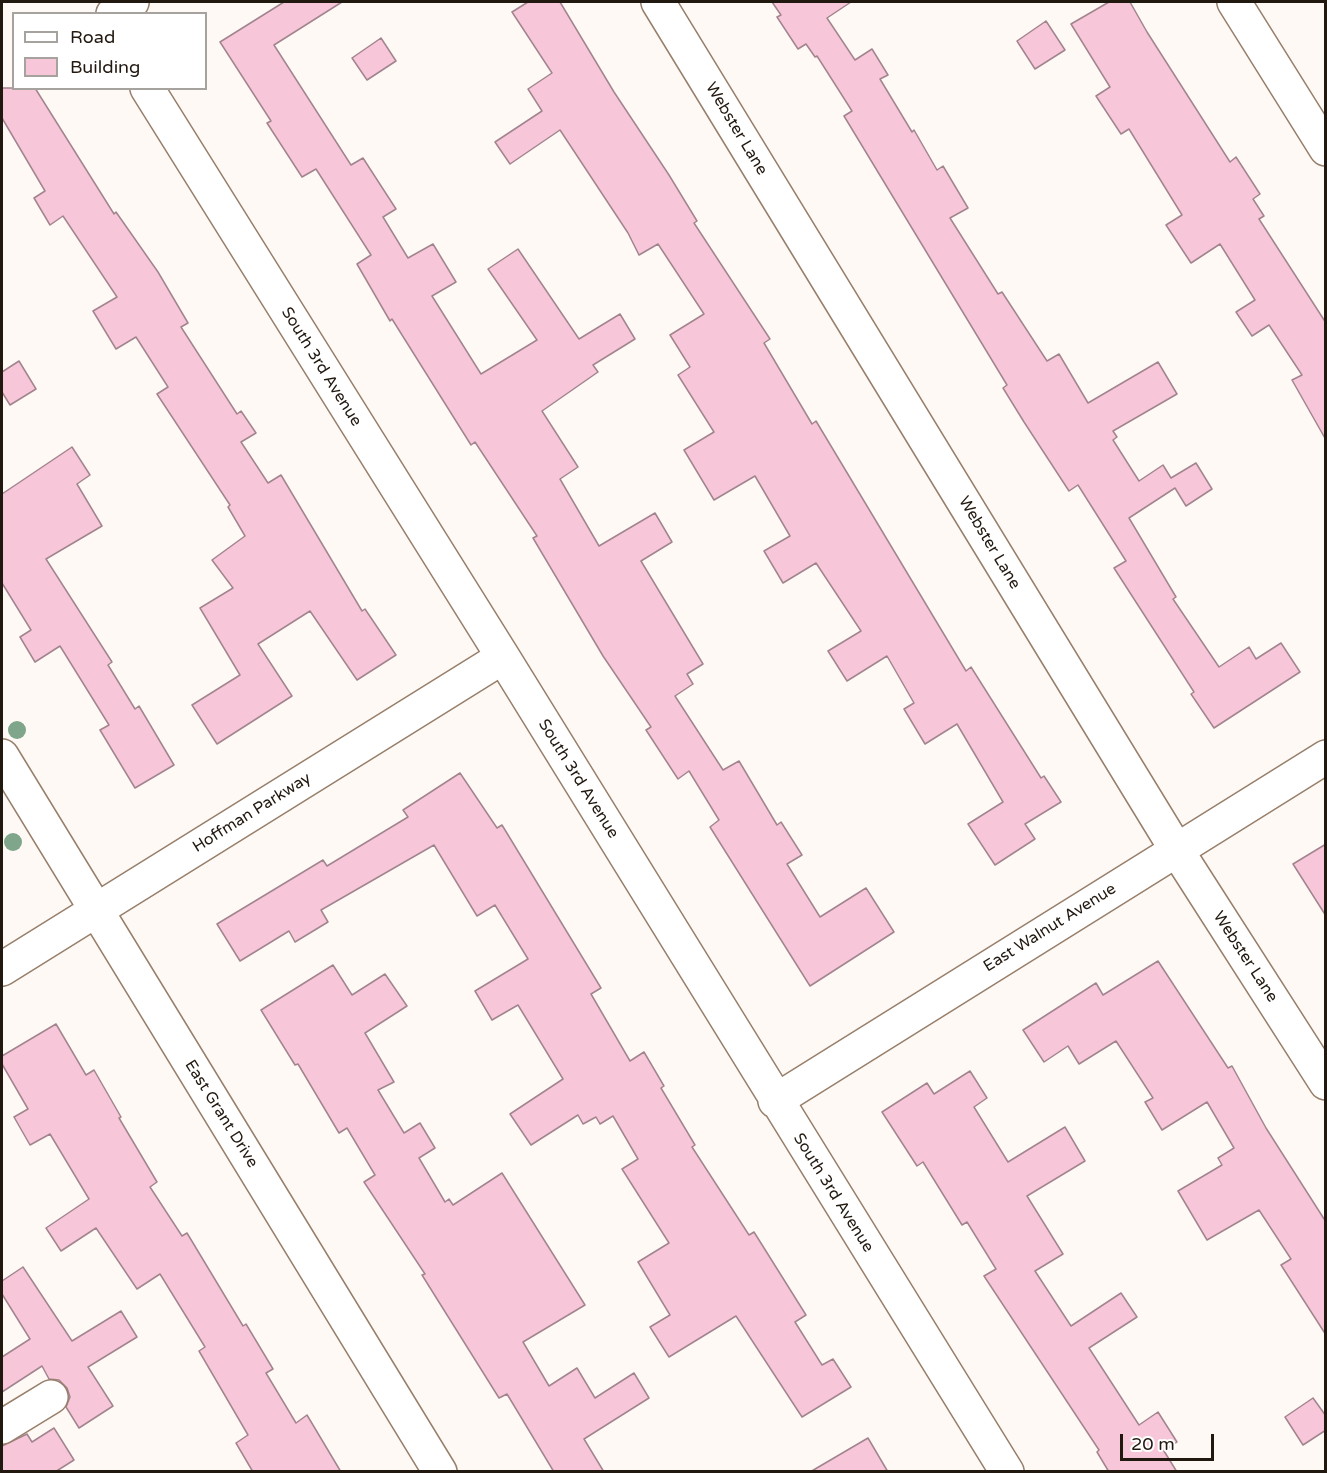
<!DOCTYPE html>
<html>
<head>
<meta charset="utf-8">
<style>
  body { margin:0 }
  #map { position:relative; width:1327px; height:1473px; overflow:hidden; background:#fef9f5; font-family:"Varela Round",sans-serif }
  canvas { display:block }
  .frame { position:absolute; inset:0; border:3px solid #211810; pointer-events:none }
  .legend { position:absolute; left:12px; top:12px; width:195px; height:78px; box-sizing:border-box; background:#fff; border:2px solid #a6a39f; margin:0; padding:8px 10px; list-style:none; font-size:18px; color:#211810 }
  .legend li { display:flex; align-items:center; gap:12px; height:30px }
  .legend b { width:30px; border:2px solid #a6a39f }
  .scale { position:absolute; left:1120px; top:1434px; width:94px; height:27px; box-sizing:border-box; border:3px solid #211810; border-top:0; padding-left:8px; font-size:18px; line-height:21px; white-space:nowrap; color:#211810; -webkit-text-stroke:4px #fff; paint-order:stroke }
</style>
</head>
<body>
<div id="map">
<canvas width="1327" height="1473"></canvas>
<div class="frame"></div>
<ul class="legend">
<li><b style="height:8px;background:#fff"></b>Road</li>
<li><b style="height:16px;background:#f7c7d9"></b>Building</li>
</ul>
<div class="scale">20 m</div>
</div>
<script>
const c = document.querySelector('canvas').getContext('2d');
c.lineJoin = 'round';
function fillPath(path, color) { c.fillStyle = color; c.fill(path, 'evenodd'); }
const poly = rows => new Path2D(rows.map(r => 'M' + r).join(''));
function stroke(path, color, width, dash) { c.strokeStyle = color; c.lineWidth = width; c.lineCap = dash ? 'butt' : 'round'; c.setLineDash(dash || []); c.stroke(path); }
function write(font, color, halo, rows, align = 'center') {
  c.font = font + ' "Varela Round",sans-serif'; c.lineWidth = 6; c.setLineDash([]); c.textBaseline = 'middle'; c.strokeStyle = halo; c.fillStyle = color; for (const [text, x, y, turn = 0] of rows) {
    c.save(); c.translate(x, y); c.rotate((+turn || 0) * Math.PI / 180); c.textAlign = isNaN(turn) ? turn : align; if (halo) c.strokeText(text, 0, 0); c.fillText(text, 0, 0); c.restore();
  }
}
const building = poly([
  [284,2,342,2,274,45,351,165,363,158,396,209,383,217,408,258,433,244,456,282,432,296,481,374,537,340,488,269,518,249,579,339,620,314,635,339,593,365,598,372,542,411,578,467,560,479,599,546,655,513,672,542,641,561,703,664,687,674,693,684,675,696,723,770,739,761,777,825,781,822,802,855,787,864,820,917,866,888,894,932,810,986,710,827,719,820,689,771,678,779,646,730,651,727,603,656,533,538,537,536,475,442,471,445,392,319,390,321,357,264,371,255,316,169,302,177,267,123,271,121,220,42,284,2],
  [528,2,560,2,614,92,669,175,697,221,694,223,770,339,764,343,812,424,816,421,966,671,971,667,1041,778,1044,776,1061,802,1025,824,1035,839,995,865,968,824,1003,802,957,724,925,744,904,709,914,703,887,656,847,681,828,651,861,631,816,563,783,583,764,551,790,536,755,476,714,500,684,450,714,432,678,375,690,367,670,335,704,314,658,244,639,255,628,233,560,130,510,164,495,142,542,111,528,89,552,73,512,12,528,2],
  [772,2,851,2,827,18,855,60,872,49,888,75,880,79,912,132,914,130,937,170,943,166,968,208,950,218,998,294,1002,292,1047,361,1059,354,1088,403,1158,362,1177,394,1113,431,1117,437,1113,440,1139,481,1163,465,1171,478,1196,463,1212,489,1186,506,1175,488,1129,518,1176,597,1173,599,1219,667,1249,647,1256,659,1281,643,1300,672,1214,728,1191,694,1194,692,1114,568,1126,561,1078,485,1069,491,1024,422,1003,388,1007,385,844,116,852,111,817,56,815,57,806,44,798,49,777,17,781,15,772,2],
  [1109,2,1130,2,1147,32,1230,162,1236,157,1260,194,1253,199,1264,216,1259,219,1326,323,1326,440,1292,380,1302,375,1269,325,1252,336,1236,312,1255,300,1220,244,1191,263,1166,225,1182,215,1129,129,1121,134,1096,96,1110,87,1071,24,1109,2],
  [1046,21,1065,50,1035,69,1017,41,1046,21],
  [381,38,396,61,367,80,352,58,381,38],
  [2,88,35,88,114,214,116,212,158,272,188,323,181,327,237,414,241,411,256,433,241,442,268,483,281,475,362,611,365,609,396,655,357,680,310,611,258,644,292,696,217,744,192,705,240,675,200,608,233,588,212,560,245,536,228,507,230,505,157,394,168,387,136,337,116,349,93,311,117,297,63,216,50,225,34,198,45,191,2,118,2,88],
  [19,361,36,389,10,405,2,392,2,372,19,361],
  [72,447,90,475,77,484,102,526,46,559,112,662,108,665,135,709,139,706,174,765,135,788,100,730,109,725,60,646,35,662,20,637,31,630,2,583,2,494,72,447],
  [460,773,497,828,502,825,601,988,591,994,630,1061,644,1052,664,1086,661,1088,695,1145,692,1147,749,1235,754,1232,806,1315,795,1322,822,1365,833,1359,851,1387,802,1417,736,1316,669,1357,650,1327,670,1315,638,1262,669,1243,622,1169,638,1159,613,1116,600,1124,596,1117,583,1124,578,1115,531,1145,510,1114,563,1079,518,1005,492,1020,475,991,528,959,495,905,477,916,434,845,321,910,328,922,295,942,289,931,240,961,217,924,323,860,327,866,408,817,403,810,460,773],
  [1326,844,1326,916,1293,864,1326,844],
  [1158,961,1228,1068,1232,1066,1266,1128,1326,1222,1326,1335,1281,1265,1291,1259,1259,1210,1207,1240,1178,1191,1222,1165,1218,1158,1234,1148,1207,1102,1162,1130,1145,1102,1153,1098,1116,1041,1079,1064,1068,1046,1044,1062,1023,1030,1096,983,1103,995,1158,961],
  [333,965,352,995,385,974,407,1006,365,1033,394,1082,378,1090,404,1133,420,1123,435,1148,419,1158,445,1202,449,1199,453,1205,502,1173,585,1305,523,1342,549,1386,577,1368,595,1398,634,1373,649,1398,584,1439,604,1472,554,1472,507,1394,499,1398,422,1275,425,1274,364,1182,375,1175,347,1128,339,1133,298,1064,295,1065,261,1010,333,965],
  [56,1024,86,1075,94,1070,121,1117,119,1118,157,1182,150,1187,182,1236,187,1233,243,1326,246,1324,273,1369,266,1373,296,1423,307,1415,341,1472,253,1472,236,1443,248,1435,199,1351,205,1347,160,1274,137,1289,96,1228,61,1251,46,1228,89,1199,50,1134,30,1145,14,1117,28,1109,2,1064,2,1056,56,1024],
  [970,1071,987,1098,974,1107,1008,1162,1065,1127,1085,1161,1027,1196,1063,1254,1035,1271,1071,1326,1121,1293,1137,1317,1089,1348,1139,1425,1158,1412,1177,1442,1164,1451,1177,1472,1109,1472,1097,1452,1099,1450,984,1276,996,1269,967,1222,962,1225,923,1162,917,1166,882,1112,927,1083,934,1094,970,1071],
  [23,1267,72,1341,121,1311,137,1337,88,1367,113,1406,79,1428,66,1407,70,1397,67,1388,59,1380,49,1379,42,1366,2,1392,2,1357,30,1339,2,1294,2,1281,23,1267],
  [1313,1398,1326,1416,1326,1430,1303,1445,1285,1417,1313,1398],
  [54,1428,74,1460,55,1472,2,1472,2,1446,27,1434,32,1442,54,1428],
  [868,1438,888,1472,810,1472,868,1438]
]);
const minor = poly([
  [658,2,1176,849,1326,1083],
  [1234,2,1326,149],
  [113,14,132,2],
  [147,88,503,657,1007,1472],
  [2,756,440,1472],
  [2,969,503,657],
  [775,1101,1326,757],
  [2,1427,51,1397]
]);
const trees = [
  [17,730],
  [13,842]
];
const streetNames = [
  ["Webster Lane",736,129,59],
  ["South 3rd Avenue",321,367,58],
  ["Webster Lane",989,543,59],
  ["South 3rd Avenue",578,779,58],
  ["Hoffman Parkway",252,813,-32],
  ["East Walnut Avenue",1050,928,-32],
  ["Webster Lane",1245,957,57],
  ["East Grant Drive",221,1114,58],
  ["South 3rd Avenue",833,1193,58]
];
fillPath(building, '#f7c7d9');
stroke(building, '#a2848f', 1.5);
stroke(minor, '#977f6b', 36);
stroke(minor, '#fff', 33);
c.fillStyle = '#7fa58a';
for (const [x, y] of trees) { c.beginPath(); c.arc(x, y, 9, 0, 2 * Math.PI); c.fill(); }
write('16px', '#211810', '#fff', streetNames);
</script>
</body>
</html>
